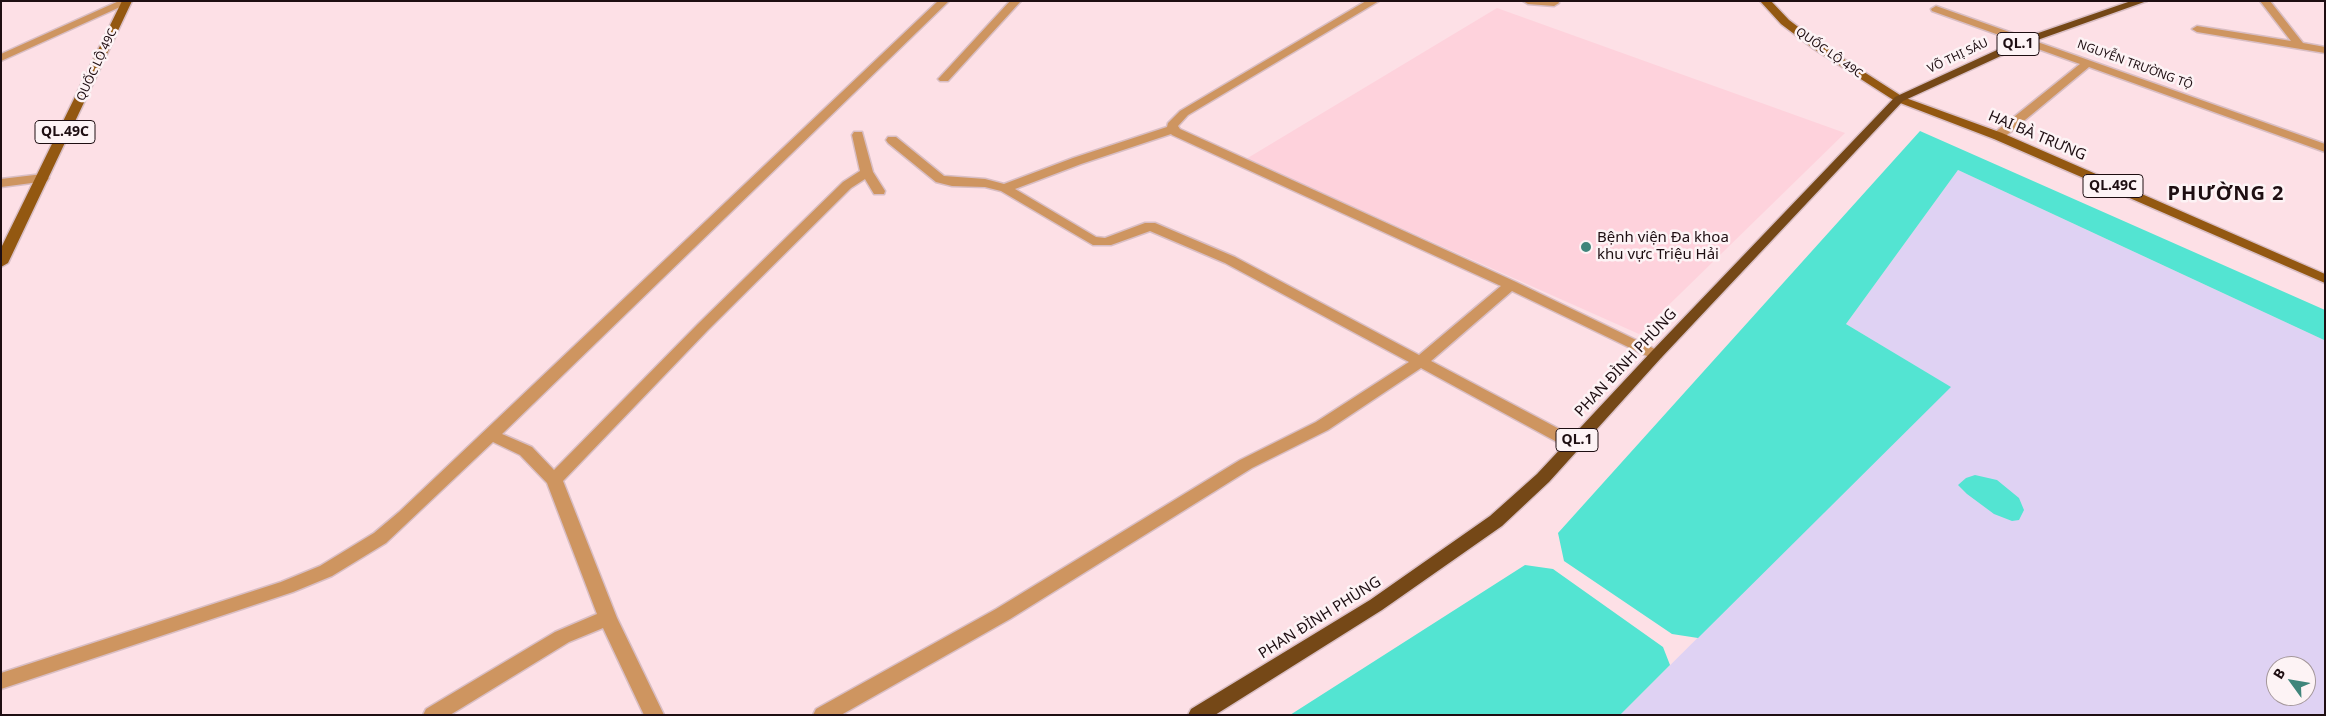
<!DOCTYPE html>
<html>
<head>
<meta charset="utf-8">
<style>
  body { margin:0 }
  #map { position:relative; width:2326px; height:716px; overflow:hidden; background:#fde0e6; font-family:"Noto Sans",sans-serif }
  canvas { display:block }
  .frame { position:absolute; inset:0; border:2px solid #1e0e12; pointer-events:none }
  .north { position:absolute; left:2266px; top:656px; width:50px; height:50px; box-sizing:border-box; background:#fdf3f5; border:1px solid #a4979a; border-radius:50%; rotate:302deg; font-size:14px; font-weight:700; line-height:20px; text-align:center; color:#1e0e12 }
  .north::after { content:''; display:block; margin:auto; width:18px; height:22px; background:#3f857b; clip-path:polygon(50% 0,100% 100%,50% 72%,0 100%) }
</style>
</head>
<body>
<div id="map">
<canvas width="2326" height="716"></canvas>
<div class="frame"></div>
<div class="north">B</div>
</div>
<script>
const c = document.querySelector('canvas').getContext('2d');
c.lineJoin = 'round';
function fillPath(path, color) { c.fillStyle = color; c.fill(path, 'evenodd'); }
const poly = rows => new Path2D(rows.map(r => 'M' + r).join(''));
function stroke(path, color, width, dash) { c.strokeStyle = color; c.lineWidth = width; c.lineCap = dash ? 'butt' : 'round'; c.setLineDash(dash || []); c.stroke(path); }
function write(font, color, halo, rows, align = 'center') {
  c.font = font + ' "Noto Sans",sans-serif'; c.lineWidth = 5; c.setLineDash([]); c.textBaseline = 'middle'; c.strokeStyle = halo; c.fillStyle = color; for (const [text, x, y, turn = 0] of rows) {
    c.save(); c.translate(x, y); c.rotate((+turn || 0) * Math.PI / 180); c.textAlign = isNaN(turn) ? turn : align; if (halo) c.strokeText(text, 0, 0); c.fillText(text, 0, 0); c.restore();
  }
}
const built = poly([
  [1497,8,1845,133,1639,334,1246,159]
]);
const green = poly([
  [1958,170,2324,340,2325,715,1620,715,1950,387,1846,324],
  [2276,666,2306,666,2306,696,2276,696]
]);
const water = poly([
  [1920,131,2325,310,2325,405,2324,340,1958,170,1846,324,1951,387,1698,638,1672,634,1564,561,1558,533],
  [1975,475,1997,480,2019,498,2024,510,2019,520,2012,521,1994,514,1967,494,1958,485,1966,478],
  [1525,565,1553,569,1663,647,1670,665,1620,715,1290,715]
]);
const street = poly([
  [119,1,131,2,1,61,1,54,119,1],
  [938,1,949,1,502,434,532,447,554,470,698,324,843,182,860,171,852,135,854,132,862,132,873,172,885,191,884,194,874,194,865,179,851,188,708,330,563,481,617,618,664,715,644,715,603,628,569,642,450,715,423,715,426,709,555,632,597,614,547,483,520,455,493,442,386,543,332,576,293,592,1,689,1,673,281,582,320,566,374,533,399,512,938,1],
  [1010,1,1021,1,948,81,940,81,938,79,940,77,1010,1],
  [1366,1,1379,1,1188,115,1178,126,1180,129,1516,282,1661,352,1663,355,1661,358,1651,358,1512,291,1431,361,1580,440,1582,444,1580,448,1574,450,1568,448,1421,368,1328,430,1252,468,1010,619,841,715,813,715,816,709,996,609,1240,460,1316,422,1409,362,1225,263,1150,231,1111,245,1093,245,1001,191,985,187,952,186,936,182,888,143,886,140,888,137,896,137,944,176,985,179,1004,184,1073,158,1167,127,1168,123,1180,111,1366,1],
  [1171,134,1172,135,1501,286,1419,355,1235,257,1155,223,1145,223,1105,238,1096,237,1015,189,1081,164,1171,134],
  [1523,1,1558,1,1559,3,1554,6,1528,4,1523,1],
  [2260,1,2270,1,2303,43,2325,47,2325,53,2197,32,2192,29,2197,26,2291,41,2260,1],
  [1936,6,2325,144,2325,152,2089,67,2002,139,1994,139,1992,136,1994,133,2080,64,1932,11,1931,9,1936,6],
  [43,174,49,178,47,181,1,187,1,179,43,174]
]);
const primary = poly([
  [122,1,132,1,8,263,1,267,1,248,122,1],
  [1760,1,1771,1,1789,20,1822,45,1903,97,2002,133,2325,274,2325,283,1994,139,1895,101,1814,49,1781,24,1760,1]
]);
const highway = poly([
  [2131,1,2147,1,2029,43,1903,101,1661,358,1549,482,1502,526,1382,610,1215,715,1188,715,1191,709,1370,600,1490,516,1537,474,1651,352,1895,97,2021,39,2131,1]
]);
const markers = [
  [1586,247,6,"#3f857b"]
];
const farStreetnames = [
  ["QUỐC LỘ 49C",1829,53,35],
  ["VÕ THỊ SÁU",1958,56,-25],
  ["QUỐC LỘ 49C",97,65,-65],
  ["NGUYỄN TRƯỜNG TỘ",2135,65,20]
];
const shields = [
  [2018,44,42],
  [65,132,60],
  [2113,186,60],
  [1577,440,42]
];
const shieldNames = [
  ["QL.1",2018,44],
  ["QL.49C",65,132],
  ["QL.49C",2113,186],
  ["QL.1",1577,440]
];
const streetNames = [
  ["HAI BÀ TRƯNG",2037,136,23],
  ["PHAN ĐÌNH PHÙNG",1626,363,-47],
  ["PHAN ĐÌNH PHÙNG",1320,618,-32]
];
const poiNames = [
  ["Bệnh viện Đa khoa",1597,238],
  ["khu vực Triệu Hải",1597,255]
];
const districtNames = [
  ["PHƯỜNG 2",2226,194]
];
fillPath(built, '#fed2dc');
fillPath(green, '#dfd2f3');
fillPath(water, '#53e4d2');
stroke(street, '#d9bec4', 3);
stroke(primary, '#d9bec4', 3);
stroke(highway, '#d9bec4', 3);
fillPath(street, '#ce9560');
fillPath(primary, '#935811');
fillPath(highway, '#754817');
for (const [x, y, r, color] of markers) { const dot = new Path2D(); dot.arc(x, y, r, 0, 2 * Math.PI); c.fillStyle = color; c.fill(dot); stroke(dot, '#fdf3f5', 2); }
write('12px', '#1e0e12', '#fdf3f5', farStreetnames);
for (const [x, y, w] of shields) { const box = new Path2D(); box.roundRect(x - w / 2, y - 11.5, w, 23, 4); c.fillStyle = '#fdf3f5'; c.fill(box); stroke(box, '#1e0e12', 1); }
write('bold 14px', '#1e0e12', null, shieldNames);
write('15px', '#1e0e12', '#fdf3f5', streetNames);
write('15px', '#1e0e12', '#fdf3f5', poiNames, 'left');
c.letterSpacing = '1px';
write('bold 20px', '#1e0e12', '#fdf3f5', districtNames);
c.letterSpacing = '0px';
</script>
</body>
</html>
